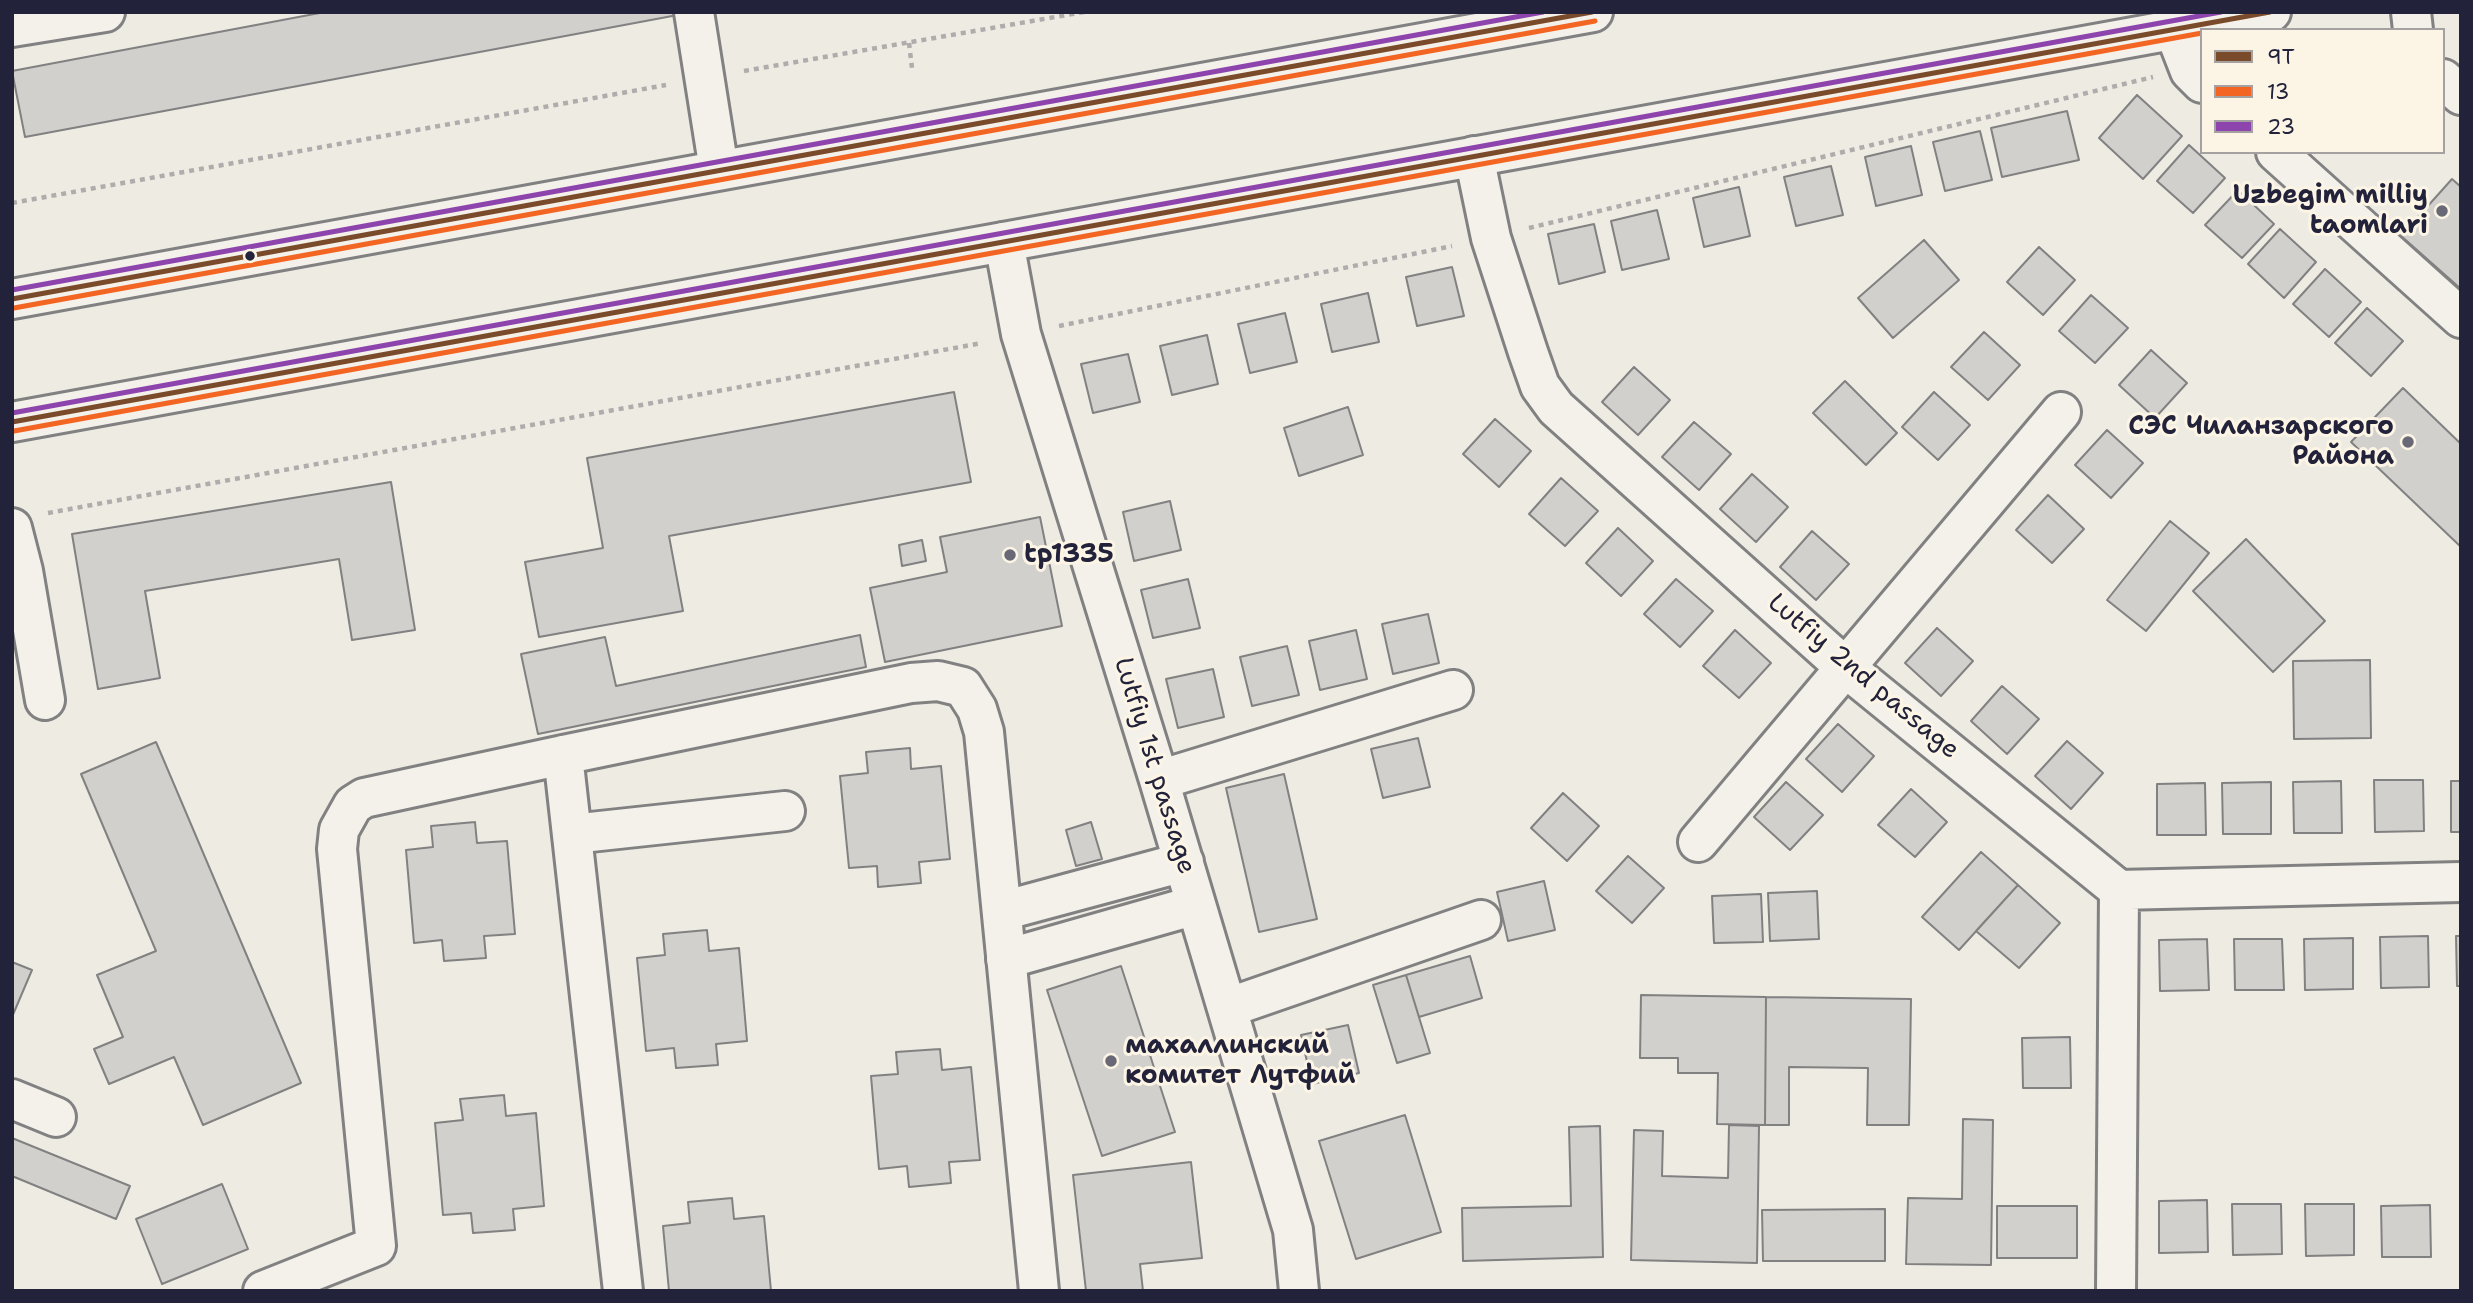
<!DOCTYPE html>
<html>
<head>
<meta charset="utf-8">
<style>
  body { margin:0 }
  #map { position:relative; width:2473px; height:1303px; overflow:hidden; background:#eeebe3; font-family:"Shantell Sans",sans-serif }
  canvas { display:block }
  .frame { position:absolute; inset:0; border:14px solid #22223b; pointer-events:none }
  .legend { position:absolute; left:2200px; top:28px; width:245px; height:126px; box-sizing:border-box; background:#fcf5e5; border:2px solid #a5a1a1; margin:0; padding:9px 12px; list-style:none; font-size:21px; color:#22223b }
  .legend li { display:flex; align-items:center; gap:14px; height:35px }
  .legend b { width:35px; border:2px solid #a5a1a1 }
</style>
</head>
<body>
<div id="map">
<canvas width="2473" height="1303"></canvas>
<div class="frame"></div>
<ul class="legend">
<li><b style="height:9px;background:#7a4b2a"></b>9Т</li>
<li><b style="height:9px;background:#f26522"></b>13</li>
<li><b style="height:9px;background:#8e44ad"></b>23</li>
</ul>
</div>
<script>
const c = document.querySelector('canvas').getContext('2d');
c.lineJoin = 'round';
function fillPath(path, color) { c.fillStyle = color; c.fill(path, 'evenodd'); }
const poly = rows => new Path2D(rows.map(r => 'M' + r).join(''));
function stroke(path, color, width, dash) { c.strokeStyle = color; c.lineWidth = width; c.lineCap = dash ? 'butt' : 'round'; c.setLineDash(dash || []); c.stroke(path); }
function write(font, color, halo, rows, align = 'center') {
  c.font = font + ' "Shantell Sans",sans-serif'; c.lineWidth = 6; c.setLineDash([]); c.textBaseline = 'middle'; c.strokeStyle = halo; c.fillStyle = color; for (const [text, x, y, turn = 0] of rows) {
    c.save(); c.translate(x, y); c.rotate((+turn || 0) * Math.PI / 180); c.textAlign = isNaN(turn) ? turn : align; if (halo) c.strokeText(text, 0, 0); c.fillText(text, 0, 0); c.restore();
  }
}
const building = poly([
  [325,12,683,12,683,14,25,137,12,71,325,12],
  [2137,95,2182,136,2143,179,2099,138,2137,95],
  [2067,111,2079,160,2002,177,1991,128,2067,111],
  [1980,131,1992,180,1945,191,1933,142,1980,131],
  [2189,145,2225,178,2193,213,2157,181,2189,145],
  [1911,146,1922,195,1876,206,1865,157,1911,146],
  [1831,166,1843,215,1796,226,1784,177,1831,166],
  [2452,179,2461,187,2461,289,2401,236,2452,179],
  [1739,187,1750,236,1704,247,1693,198,1739,187],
  [2238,190,2274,224,2242,258,2205,225,2238,190],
  [1657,210,1669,259,1622,270,1611,221,1657,210],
  [1594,224,1605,272,1559,284,1548,234,1594,224],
  [2280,229,2316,262,2284,298,2248,264,2280,229],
  [1924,240,1959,280,1893,338,1858,298,1924,240],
  [2039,247,2075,280,2043,315,2007,282,2039,247],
  [1452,267,1464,316,1417,326,1406,277,1452,267],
  [2325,269,2361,302,2329,337,2293,304,2325,269],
  [1368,293,1379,342,1332,352,1321,304,1368,293],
  [2091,295,2128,328,2095,363,2059,331,2091,295],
  [2367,308,2403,341,2371,376,2335,343,2367,308],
  [1285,313,1297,362,1250,373,1238,324,1285,313],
  [1984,332,2020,365,1988,400,1951,367,1984,332],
  [1207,335,1218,384,1172,395,1160,346,1207,335],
  [2151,350,2187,383,2155,418,2119,385,2151,350],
  [1128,354,1140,402,1093,413,1081,364,1128,354],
  [1634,367,1670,400,1638,435,1602,402,1634,367],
  [1845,381,1897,433,1866,465,1813,413,1845,381],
  [2403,388,2461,444,2461,547,2351,442,2403,388],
  [954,392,971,482,669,536,683,611,539,637,525,562,603,548,587,458,954,392],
  [1934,392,1970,425,1938,460,1902,427,1934,392],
  [1348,407,1363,455,1299,476,1284,428,1348,407],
  [1495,419,1531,451,1499,487,1463,454,1495,419],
  [1694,422,1731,454,1699,490,1662,457,1694,422],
  [2107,430,2143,463,2111,498,2075,465,2107,430],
  [1752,474,1788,507,1756,542,1720,509,1752,474],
  [1561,478,1598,511,1565,546,1529,514,1561,478],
  [391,482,415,630,352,640,339,559,145,591,160,678,98,689,72,534,391,482],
  [2048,495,2084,529,2052,563,2016,530,2048,495],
  [1170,501,1181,550,1134,561,1123,512,1170,501],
  [1040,517,1062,626,885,662,870,588,947,572,940,537,1040,517],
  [2170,521,2209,553,2146,631,2107,600,2170,521],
  [1618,528,1653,561,1621,596,1586,563,1618,528],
  [1812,531,1849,564,1816,600,1780,567,1812,531],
  [2246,539,2325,621,2273,672,2193,591,2246,539],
  [922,540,926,561,902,566,899,545,922,540],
  [1188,579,1200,628,1153,638,1141,590,1188,579],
  [1676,579,1713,611,1680,647,1644,614,1676,579],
  [1428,614,1439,663,1393,674,1382,624,1428,614],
  [1937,628,1973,661,1941,696,1905,663,1937,628],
  [1356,630,1367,679,1320,690,1309,641,1356,630],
  [1735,630,1771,663,1739,698,1703,666,1735,630],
  [860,635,866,667,538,734,521,654,605,637,616,686,860,635],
  [1287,646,1299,695,1252,706,1240,657,1287,646],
  [2370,660,2371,738,2294,739,2293,661,2370,660],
  [1213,669,1224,717,1178,728,1166,679,1213,669],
  [2002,686,2039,719,2007,754,1971,721,2002,686],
  [1838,724,1874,756,1842,792,1806,759,1838,724],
  [1418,738,1430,787,1383,798,1371,749,1418,738],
  [2067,741,2103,773,2071,809,2035,776,2067,741],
  [156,742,301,1083,203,1125,174,1057,109,1084,94,1049,123,1037,97,975,156,951,81,774,156,742],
  [910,748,911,769,941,766,950,859,919,862,921,883,878,887,877,866,849,868,840,776,868,773,866,752,910,748],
  [1284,774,1317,919,1259,932,1226,788,1284,774],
  [2374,780,2423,780,2424,831,2375,832,2374,780],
  [2341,781,2342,833,2294,833,2293,782,2341,781],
  [2451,781,2461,781,2461,832,2451,832,2451,781],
  [1786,782,1823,815,1790,850,1754,817,1786,782],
  [2271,782,2271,834,2223,834,2222,783,2271,782],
  [2205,783,2206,835,2157,835,2157,784,2205,783],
  [1911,789,1947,822,1915,857,1878,825,1911,789],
  [1563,793,1599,826,1567,861,1531,828,1563,793],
  [475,822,477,843,507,841,515,934,484,936,486,958,444,961,442,940,414,943,406,850,433,847,431,826,475,822],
  [1091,822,1102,859,1076,866,1066,830,1091,822],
  [1981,852,2018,885,1959,950,1922,917,1981,852],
  [1628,856,1664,888,1632,923,1596,891,1628,856],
  [1544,881,1555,930,1508,941,1497,892,1544,881],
  [2018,885,2060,923,2019,968,1976,931,2018,885],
  [1817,891,1819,939,1770,941,1768,893,1817,891],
  [1761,894,1763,942,1714,943,1712,896,1761,894],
  [707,930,709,951,739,948,747,1041,716,1044,718,1065,676,1068,674,1048,646,1051,637,958,665,955,663,934,707,930],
  [2428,936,2429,987,2381,988,2380,937,2428,936],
  [2456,936,2461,936,2461,986,2457,986,2456,936],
  [2353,938,2353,989,2305,990,2304,939,2353,938],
  [2207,939,2209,990,2160,991,2159,940,2207,939],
  [2234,939,2282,939,2284,990,2235,990,2234,939],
  [1470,956,1482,998,1419,1017,1406,975,1470,956],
  [12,962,32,970,12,1017,12,962],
  [1121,966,1175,1132,1102,1156,1047,990,1121,966],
  [1406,975,1430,1053,1397,1063,1373,985,1406,975],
  [1641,995,1766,997,1765,1125,1717,1124,1718,1073,1678,1073,1678,1058,1640,1058,1641,995],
  [1766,997,1911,999,1909,1125,1867,1125,1868,1068,1789,1067,1789,1125,1765,1125,1766,997],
  [1348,1025,1359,1073,1312,1084,1301,1035,1348,1025],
  [2070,1037,2071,1088,2023,1088,2022,1038,2070,1037],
  [940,1049,942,1070,971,1067,980,1160,949,1162,951,1183,909,1187,907,1166,879,1169,871,1076,898,1074,896,1052,940,1049],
  [504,1095,506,1116,536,1113,544,1206,513,1209,515,1230,473,1233,471,1213,443,1215,435,1123,463,1120,460,1099,504,1095],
  [1405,1115,1441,1232,1356,1259,1319,1141,1405,1115],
  [1963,1119,1993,1120,1991,1265,1906,1264,1908,1198,1962,1199,1963,1119],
  [1729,1125,1759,1126,1757,1263,1631,1260,1634,1130,1663,1131,1662,1176,1728,1178,1729,1125],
  [1600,1126,1603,1257,1463,1261,1462,1208,1571,1206,1569,1127,1600,1126],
  [12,1138,130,1186,116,1219,12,1176,12,1138],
  [1191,1162,1202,1258,1140,1264,1143,1291,1086,1291,1073,1175,1191,1162],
  [222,1184,248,1249,162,1284,136,1219,222,1184],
  [732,1198,734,1219,764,1216,771,1291,669,1291,663,1226,690,1223,688,1202,732,1198],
  [2207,1200,2208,1252,2159,1253,2159,1201,2207,1200],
  [2232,1204,2281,1204,2282,1254,2233,1255,2232,1204],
  [2305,1204,2354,1204,2354,1255,2306,1256,2305,1204],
  [2430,1205,2431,1257,2382,1257,2381,1206,2430,1205],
  [1997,1206,2077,1206,2077,1258,1997,1258,1997,1206],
  [1885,1209,1885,1261,1763,1261,1762,1210,1885,1209]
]);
const path = poly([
  [909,43,912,68],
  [744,71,1084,12],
  [12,203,666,85],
  [1529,228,2153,77],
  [1059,326,1452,246],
  [48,513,982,343]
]);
const minor = poly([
  [694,12,719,170],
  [2411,12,2413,30],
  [12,27,105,12],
  [2174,30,2190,71,2202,83],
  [2443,79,2461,95],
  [2276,152,2461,318],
  [1474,156,1491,238,1528,352,1540,386,1556,408,1846,668,2119,890,2461,882],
  [1004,242,1021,334,1159,780,1293,1230,1299,1291],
  [12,528,23,571,45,700],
  [563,755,623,1291],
  [1159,780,1453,690],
  [572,834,785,811],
  [1698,842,2061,412],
  [1002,911,1184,862],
  [1006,959,1196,905],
  [1227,1008,1481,920],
  [12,1099,56,1117],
  [263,1291,376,1246,337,849,339,830,353,805,364,798,563,755,911,683,938,681,963,687,977,709,984,732,1039,1291],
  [2116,1291,2119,890]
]);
const major = poly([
  [12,299,1593,12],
  [12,422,2271,12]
]);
const bus1 = poly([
  [12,299,1592,12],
  [12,422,2270,12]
]);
const bus2 = poly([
  [14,308,1595,21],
  [14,431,2202,33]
]);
const bus3 = poly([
  [12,290,1543,12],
  [12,413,2221,12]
]);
const markers = [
  [2442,211,7,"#696876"],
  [250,256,6,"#22223b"],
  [2408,442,7,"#696876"],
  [1010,555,7,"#696876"],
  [1111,1061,7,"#696876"]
];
const poiNames = [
  ["Uzbegim milliy",2428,196],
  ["taomlari",2428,226],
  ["СЭС Чиланзарского",2394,427],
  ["Района",2394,457],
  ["tp1335",1024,555,"left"],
  ["махаллинский",1125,1046,"left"],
  ["комитет Лутфий",1125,1076,"left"]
];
const streetNames = [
  ["Lutfiy 2nd passage",1863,677,40],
  ["Lutfiy 1st passage",1154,766,73]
];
fillPath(building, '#d2d0cc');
stroke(building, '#828182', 2);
stroke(minor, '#828182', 44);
stroke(major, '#828182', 44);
stroke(path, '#afadac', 4.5, [5, 5]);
stroke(minor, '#f4f1eb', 38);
stroke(major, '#f4f1eb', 38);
stroke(bus1, '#7a4b2a', 5);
stroke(bus2, '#f26522', 5);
stroke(bus3, '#8e44ad', 5);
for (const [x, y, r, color] of markers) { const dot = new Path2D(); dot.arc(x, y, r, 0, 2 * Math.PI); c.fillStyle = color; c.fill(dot); stroke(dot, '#fcf5e5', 2.5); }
write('bold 26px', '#22223b', '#fcf5e5', poiNames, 'right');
write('26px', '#22223b', '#fcf5e5', streetNames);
</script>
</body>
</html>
